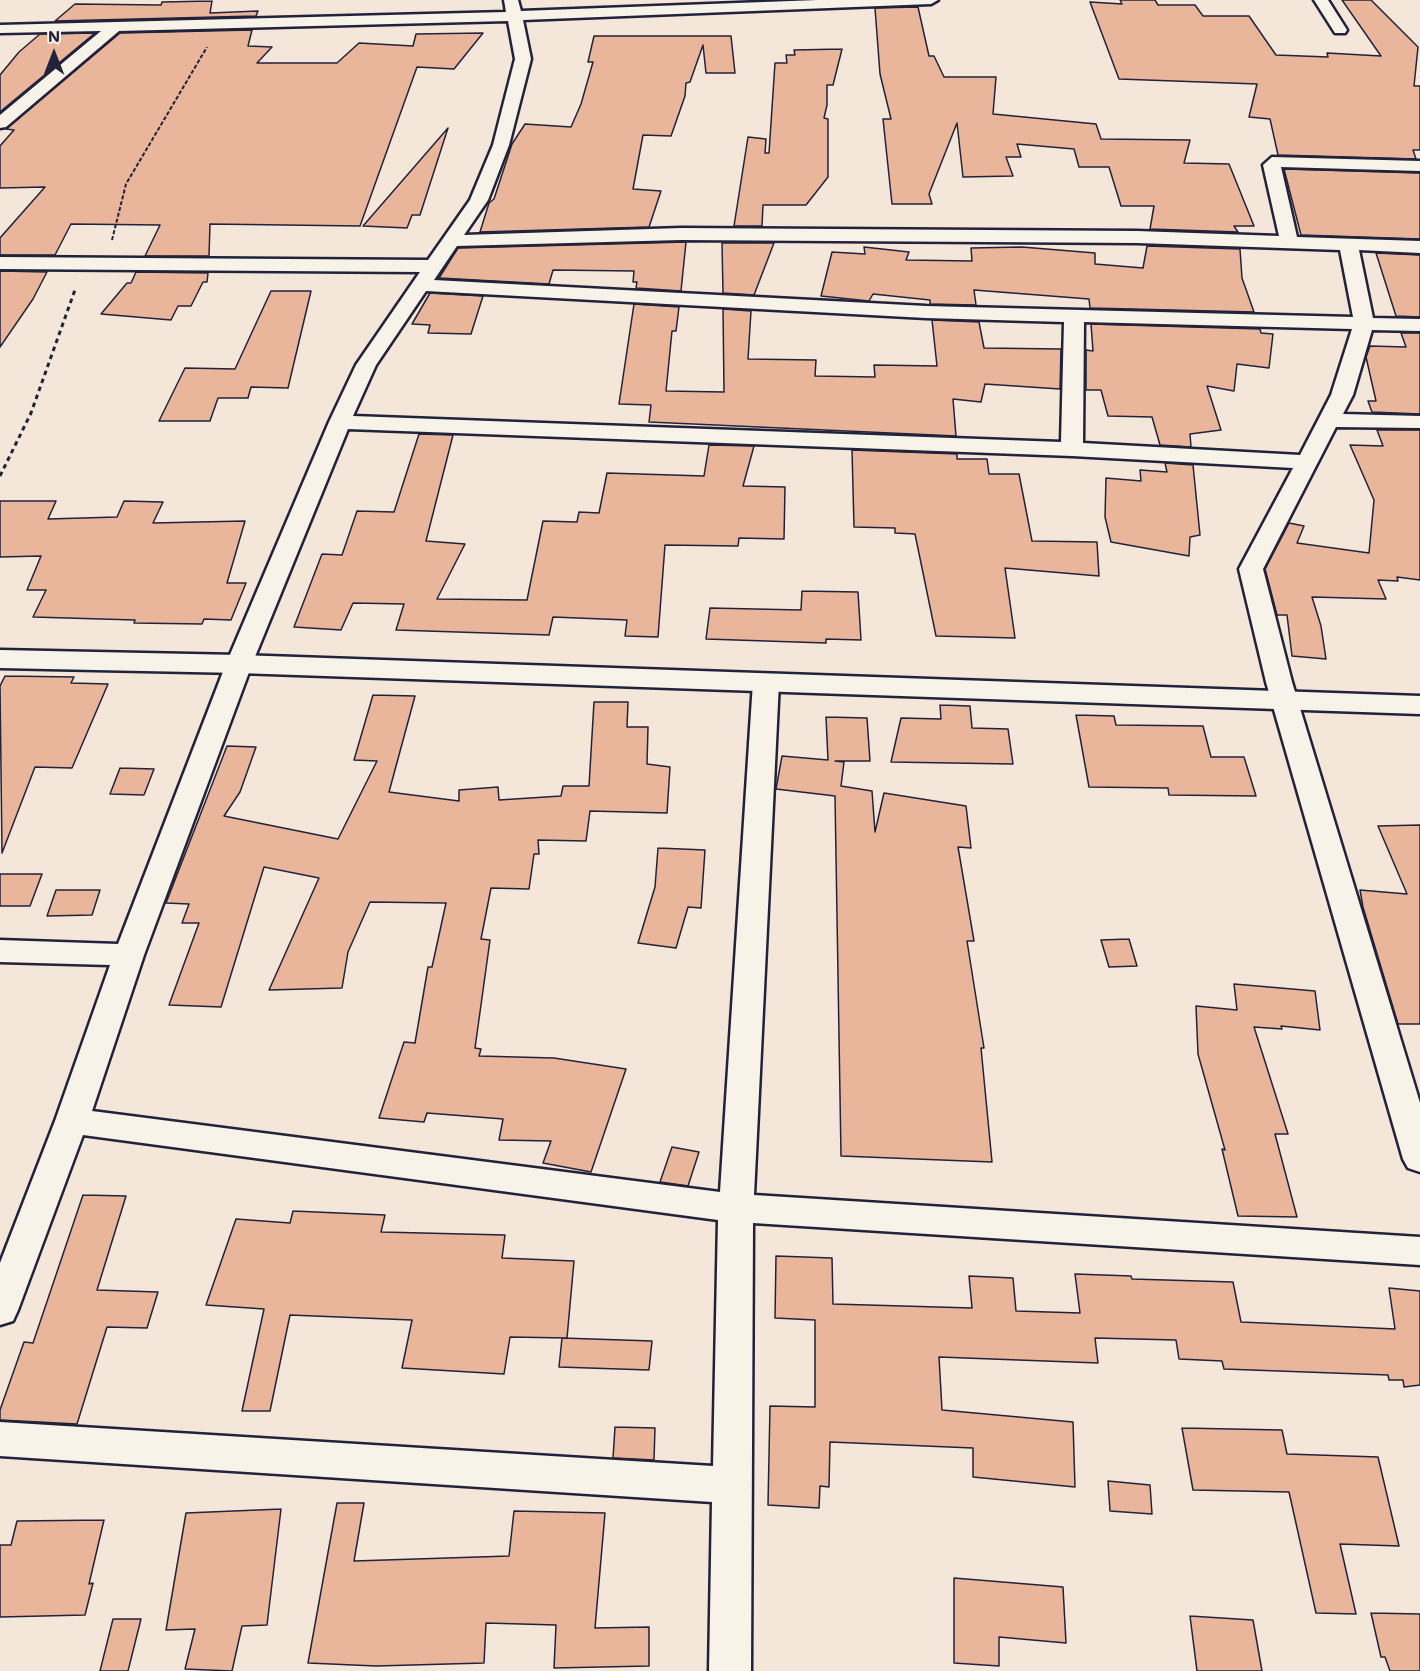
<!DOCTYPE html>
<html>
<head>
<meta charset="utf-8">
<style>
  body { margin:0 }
  #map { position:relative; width:1420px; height:1671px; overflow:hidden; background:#f4e7d9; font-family:Mali,sans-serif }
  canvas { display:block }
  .north { position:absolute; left:24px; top:24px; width:60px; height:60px; -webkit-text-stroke:4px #f7f3e8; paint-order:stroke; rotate:0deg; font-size:16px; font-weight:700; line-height:24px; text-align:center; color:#22223b }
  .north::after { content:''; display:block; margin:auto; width:21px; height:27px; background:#22223b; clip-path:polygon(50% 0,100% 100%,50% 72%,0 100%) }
</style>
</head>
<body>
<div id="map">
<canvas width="1420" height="1671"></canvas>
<div class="north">N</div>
</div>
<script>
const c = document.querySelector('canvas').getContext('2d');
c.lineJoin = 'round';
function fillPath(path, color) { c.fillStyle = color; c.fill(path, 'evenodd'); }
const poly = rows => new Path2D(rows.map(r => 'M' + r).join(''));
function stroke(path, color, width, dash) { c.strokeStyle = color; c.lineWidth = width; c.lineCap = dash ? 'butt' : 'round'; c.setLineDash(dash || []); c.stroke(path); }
const building = poly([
  [1120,0,1155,0,1158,5,1195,5,1203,16,1249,16,1276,55,1328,57,1327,53,1381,56,1342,0,1371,0,1418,47,1414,86,1420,86,1420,150,1413,150,1416,159,1278,155,1270,119,1249,117,1257,84,1119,79,1090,2,1122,4,1120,0],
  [212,1,210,13,258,11,256,16,55,21,75,4,161,5,162,2,212,1],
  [918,7,929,56,934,56,944,77,996,77,993,114,1096,124,1101,139,1190,140,1184,163,1229,164,1254,226,1234,226,1238,232,1150,229,1154,206,1121,206,1109,167,1079,167,1074,149,1017,144,1021,157,1006,157,1013,176,963,177,957,123,929,194,932,204,892,204,883,119,891,119,880,74,875,8,918,7],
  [252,30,248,46,272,47,257,63,337,63,359,43,413,46,416,34,483,33,454,69,417,67,360,226,210,224,209,256,145,256,160,225,71,224,55,255,0,255,0,238,45,187,0,188,0,146,14,130,6,129,120,33,252,30],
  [95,33,0,112,0,75,19,52,40,34,95,33],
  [594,36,731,36,735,73,706,73,703,45,690,82,686,83,685,96,671,136,643,135,633,189,661,191,649,227,480,232,489,203,494,199,512,144,525,124,571,127,581,104,593,62,588,62,594,36],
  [842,49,833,85,827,85,827,105,824,118,828,119,828,177,806,205,763,205,762,226,734,226,748,137,766,139,765,153,769,153,775,63,787,63,786,55,795,55,794,50,842,49],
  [448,128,420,215,412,215,407,228,363,226,448,128],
  [1284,169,1420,173,1420,239,1301,235,1284,169],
  [686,242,681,291,636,288,637,282,633,282,634,271,553,270,549,284,439,278,458,248,686,242],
  [722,243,774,243,754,295,723,293,722,243],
  [1147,246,1240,249,1242,278,1254,312,1090,308,1089,299,974,290,976,305,930,304,930,300,873,294,869,301,821,296,832,252,865,254,864,247,909,252,906,260,972,261,971,248,1022,247,1095,253,1095,264,1143,268,1147,246],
  [1376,253,1420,255,1420,317,1396,316,1376,253],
  [0,271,47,272,33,299,0,347,0,271],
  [136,272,208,273,207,282,203,282,191,306,178,306,171,320,101,314,127,283,131,283,136,272],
  [271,291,311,291,288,388,251,387,248,398,218,398,210,421,159,421,185,368,235,369,271,291],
  [430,293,483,296,471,334,428,333,430,325,412,324,430,293],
  [634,304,679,307,676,331,672,331,666,391,724,392,723,309,751,311,748,359,816,360,815,376,875,377,874,365,937,366,932,320,979,322,984,348,1061,349,1060,389,985,384,981,402,953,399,956,436,649,422,651,405,619,404,634,304],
  [1091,324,1260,329,1261,333,1273,334,1269,368,1237,364,1234,391,1207,386,1221,430,1190,434,1191,447,1160,445,1152,417,1108,416,1101,390,1086,390,1086,350,1093,351,1091,324],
  [1401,333,1420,333,1420,414,1372,412,1368,401,1376,401,1366,357,1370,346,1406,347,1401,333],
  [1377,430,1420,430,1420,580,1397,577,1398,581,1378,580,1386,599,1312,597,1321,626,1326,659,1292,656,1287,615,1277,615,1265,569,1289,523,1304,526,1297,543,1369,553,1374,500,1350,445,1383,446,1377,430],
  [419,434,453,435,426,541,465,544,437,599,527,600,543,521,577,522,579,512,599,513,607,473,704,476,709,445,754,446,743,486,785,487,784,539,739,538,738,546,665,545,658,637,625,636,627,620,553,617,549,635,396,630,404,604,353,603,341,630,294,627,322,554,342,555,357,511,394,512,419,434],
  [852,450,957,454,957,459,987,459,989,474,1019,474,1032,541,1097,542,1099,576,1005,568,1015,638,936,636,915,534,895,533,895,528,854,527,852,450],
  [1165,463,1193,465,1200,535,1190,537,1189,556,1111,542,1105,517,1106,478,1141,481,1140,470,1167,472,1165,463],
  [0,501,56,501,48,519,117,517,124,501,163,502,153,523,245,521,227,583,246,583,231,620,204,619,202,624,134,623,135,620,33,617,46,590,27,590,41,556,0,557,0,501],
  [802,591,858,592,861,640,826,639,826,643,706,639,710,608,801,610,802,591],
  [5,676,74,677,71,683,108,684,72,768,35,767,2,853,0,686,5,676],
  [373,695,415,696,389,792,459,801,459,790,498,787,499,800,561,796,563,786,589,786,594,702,628,702,627,727,648,727,647,764,670,767,667,813,590,811,586,841,538,840,539,854,534,854,529,889,491,888,481,939,490,940,475,1048,481,1049,479,1056,554,1058,626,1069,591,1172,543,1163,551,1141,499,1140,503,1119,427,1113,424,1122,379,1118,404,1042,415,1043,428,967,432,967,446,903,370,902,348,952,342,988,269,990,319,878,264,867,221,1007,169,1005,199,923,182,923,189,904,166,903,227,746,256,747,240,792,224,816,338,839,377,761,354,760,373,695],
  [940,705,970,706,972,728,1008,729,1013,764,891,762,901,718,941,719,940,705],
  [1076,715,1114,716,1116,725,1203,726,1211,757,1244,757,1256,796,1169,795,1168,788,1089,787,1076,715],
  [826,717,867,718,870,761,835,761,844,762,841,786,872,791,875,832,884,793,966,806,971,848,958,847,974,941,967,941,984,1048,981,1048,992,1162,841,1156,835,796,776,789,782,756,828,760,826,717],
  [120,768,154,769,144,795,110,794,120,768],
  [1420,825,1420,1024,1398,1024,1363,907,1360,890,1407,894,1378,826,1420,825],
  [658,848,705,850,701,908,688,907,676,948,638,943,655,887,658,848],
  [0,874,42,874,30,906,0,906,0,874],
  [56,890,100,890,92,915,47,916,56,890],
  [1129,939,1137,966,1109,967,1101,940,1129,939],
  [1234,984,1315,991,1320,1030,1281,1026,1282,1029,1254,1027,1288,1134,1275,1134,1297,1217,1238,1216,1222,1149,1225,1150,1198,1054,1196,1006,1237,1010,1234,984],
  [672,1147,699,1152,688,1186,660,1182,672,1147],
  [83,1195,126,1196,97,1290,158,1292,147,1328,107,1327,77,1424,0,1420,0,1410,24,1342,33,1343,83,1195],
  [293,1211,385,1215,381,1232,505,1235,502,1258,574,1261,567,1338,510,1337,504,1374,402,1368,412,1320,290,1315,270,1411,242,1411,264,1309,206,1305,236,1219,290,1223,293,1211],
  [776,1256,832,1258,833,1304,972,1308,969,1276,1013,1278,1016,1311,1080,1313,1075,1274,1131,1276,1132,1279,1233,1282,1241,1322,1395,1329,1389,1288,1420,1291,1420,1385,1404,1387,1403,1380,1389,1380,1388,1375,1224,1369,1222,1361,1179,1359,1176,1340,1095,1338,1098,1363,939,1357,942,1410,1073,1422,1075,1487,973,1477,973,1448,830,1442,829,1487,820,1486,819,1508,768,1505,770,1406,815,1407,815,1320,775,1318,776,1256],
  [562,1338,652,1341,649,1370,559,1367,562,1338],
  [615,1427,655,1428,654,1460,613,1458,615,1427],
  [1182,1428,1282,1430,1287,1454,1378,1457,1399,1546,1340,1544,1356,1614,1316,1613,1289,1492,1193,1490,1182,1428],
  [1108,1481,1150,1485,1152,1514,1110,1511,1108,1481],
  [337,1503,364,1503,354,1561,509,1556,514,1511,605,1513,595,1628,649,1627,649,1666,554,1668,556,1625,486,1623,484,1663,376,1666,308,1663,337,1503],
  [281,1509,267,1625,242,1626,232,1671,185,1669,195,1629,166,1630,186,1513,281,1509],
  [104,1520,89,1584,93,1583,85,1615,0,1617,0,1545,11,1545,17,1521,104,1520],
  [954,1578,1063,1587,1066,1643,999,1637,999,1666,954,1663,954,1578],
  [1371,1613,1420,1614,1420,1671,1390,1671,1385,1657,1381,1657,1371,1613],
  [1190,1616,1253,1620,1262,1671,1197,1671,1190,1616],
  [113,1619,141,1619,128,1671,100,1671,113,1619]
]);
const pathFar1 = poly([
  [112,240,126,184,207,47]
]);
const path = poly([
  [0,476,31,413,76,287]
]);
const minor = poly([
  [504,0,518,0,521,11,818,0,938,0,931,4,523,20,531,59,509,145,488,200,464,235,681,228,1137,231,1279,236,1263,165,1272,157,1420,161,1420,171,1281,167,1297,237,1420,241,1420,253,1359,250,1373,318,1420,319,1420,331,1372,330,1353,395,1343,414,1420,416,1420,428,1336,427,1263,569,1292,682,1420,1103,1420,1172,1408,1168,1403,1159,1266,682,1239,569,1293,468,1072,456,348,429,252,664,144,955,92,1111,720,1192,753,682,757,677,766,674,775,677,779,682,754,1195,1420,1237,1420,1265,753,1223,751,1671,709,1671,712,1502,0,1456,0,1422,713,1466,718,1220,83,1135,18,1310,13,1321,0,1325,0,1263,55,1121,110,965,0,962,0,940,118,944,226,664,329,422,356,365,420,272,0,269,0,257,428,260,470,200,493,145,515,59,508,21,119,31,6,127,0,128,0,115,101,31,0,33,0,25,506,12,504,0],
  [681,240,1137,243,1340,250,1353,317,926,306,434,280,457,246,681,240],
  [426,291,926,318,1064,322,1061,442,353,416,376,365,426,291],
  [1084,322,1352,329,1331,395,1300,455,1083,443,1084,322],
  [1314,0,1328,0,1347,30,1345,33,1335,33,1314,0]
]);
const secondary = poly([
  [0,650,239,655,1420,696,1420,714,239,673,0,668,0,650]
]);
fillPath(building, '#e9b69c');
stroke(building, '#22223b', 1.5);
stroke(minor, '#22223b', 5);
stroke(secondary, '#22223b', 5);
stroke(pathFar1, '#22223b', 2, [4, 2]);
stroke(path, '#22223b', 3, [4.5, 4]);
fillPath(minor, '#f7f3e8');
fillPath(secondary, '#f7f3e8');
</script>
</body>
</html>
